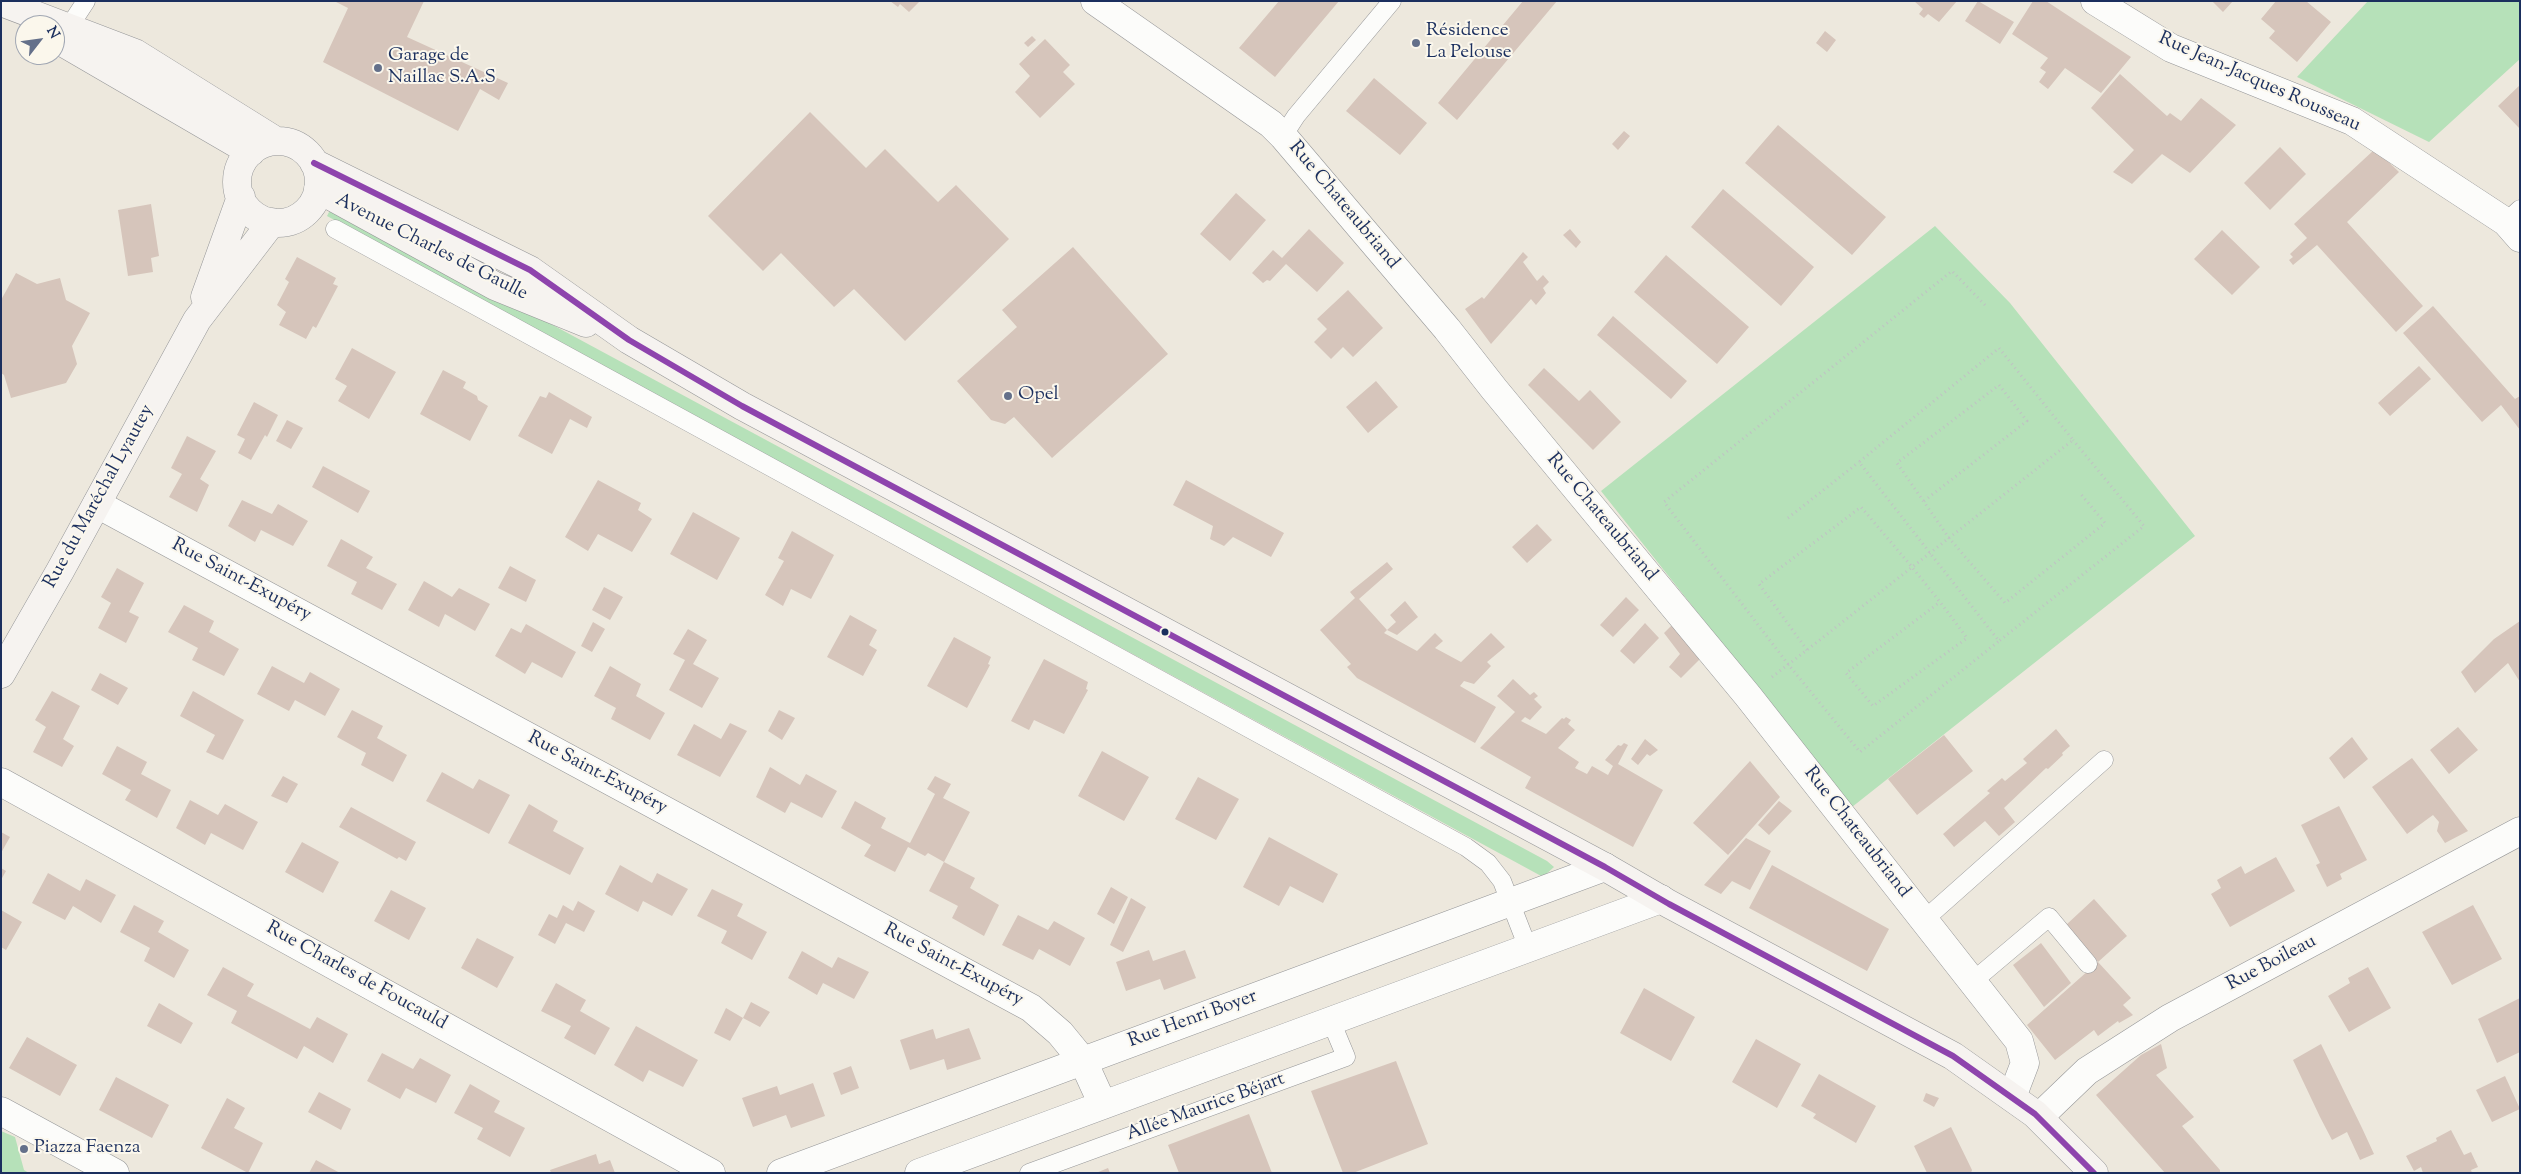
<!DOCTYPE html>
<html>
<head>
<meta charset="utf-8">
<style>
  body { margin:0 }
  #map { position:relative; width:2521px; height:1174px; overflow:hidden; background:#ede8dd; font-family:"Sorts Mill Goudy",serif }
  canvas { display:block }
  .frame { position:absolute; inset:0; border:2px solid #1b2f5e; pointer-events:none }
  .north { position:absolute; left:15px; top:15px; width:50px; height:50px; box-sizing:border-box; background:#fbf7ec; border:1px solid #a1a7b3; border-radius:50%; rotate:60deg; font-size:14px; font-weight:700; line-height:20px; text-align:center; color:#1b2f5e }
  .north::after { content:''; display:block; margin:auto; width:18px; height:22px; background:#64708a; clip-path:polygon(50% 0,100% 100%,50% 72%,0 100%) }
</style>
</head>
<body>
<div id="map">
<canvas width="2521" height="1174"></canvas>
<div class="frame"></div>
<div class="north">N</div>
</div>
<script>
const c = document.querySelector('canvas').getContext('2d');
c.lineJoin = 'round';
function fillPath(path, color) { c.fillStyle = color; c.fill(path, 'evenodd'); }
const poly = rows => new Path2D(rows.map(r => 'M' + r).join(''));
function stroke(path, color, width, dash) { c.strokeStyle = color; c.lineWidth = width; c.lineCap = dash ? 'butt' : 'round'; c.setLineDash(dash || []); c.stroke(path); }
function write(font, color, halo, rows, align = 'center') {
  c.font = font + ' "Sorts Mill Goudy",serif'; c.lineWidth = 4; c.setLineDash([]); c.textBaseline = 'middle'; c.strokeStyle = halo; c.fillStyle = color; for (const [text, x, y, turn = 0] of rows) {
    c.save(); c.translate(x, y); c.rotate((+turn || 0) * Math.PI / 180); c.textAlign = isNaN(turn) ? turn : align; if (halo) c.strokeText(text, 0, 0); c.fillText(text, 0, 0); c.restore();
  }
}
const green = poly([
  [2368,1,2520,1,2520,59,2429,142,2297,77],
  [332,206,1547,861,1554,867,1543,877,327,216],
  [1935,226,2010,303,2195,536,1852,807,1601,491],
  [1,1131,15,1137,24,1170,29,1173,1,1173]
]);
const building = poly([
  [334,1,424,1,407,37,508,83,499,100,480,89,458,131,323,62,348,8],
  [890,1,920,1,909,12,900,4,898,7],
  [1279,1,1339,1,1275,77,1239,48],
  [1523,1,1557,1,1457,120,1438,103],
  [1914,1,1957,1,1939,22,1928,14,1924,18,1919,14,1923,9],
  [1978,1,2014,22,2000,44,1965,21],
  [2033,1,2046,1,2131,57,2101,93,2065,68,2048,89,2039,82,2046,72,2040,68,2048,58,2012,34],
  [2212,1,2233,1,2223,12],
  [2276,1,2306,1,2331,22,2297,62,2269,38,2275,31,2261,19],
  [1825,31,1836,40,1827,52,1816,43],
  [1032,36,1036,40,1028,47,1024,43],
  [1045,39,1070,65,1063,72,1075,84,1040,118,1015,92,1030,76,1019,64],
  [2120,74,2167,116,2170,113,2181,121,2201,98,2236,125,2190,173,2162,154,2132,184,2113,172,2134,150,2091,108],
  [1374,78,1427,123,1400,155,1346,111],
  [2520,85,2520,129,2498,106],
  [810,112,866,168,885,149,938,202,956,185,1009,239,905,341,854,289,834,307,781,253,763,271,708,216],
  [1778,125,1886,217,1852,255,1745,163],
  [1624,131,1630,136,1618,150,1612,144],
  [2280,147,2306,174,2270,210,2244,183],
  [2375,149,2399,172,2347,222,2423,306,2396,332,2317,245,2293,265,2289,260,2293,257,2290,254,2307,238,2294,224],
  [1723,189,1814,267,1781,306,1691,227],
  [1236,193,1266,220,1230,261,1200,234],
  [151,204,159,256,151,258,153,272,128,276,118,210],
  [1309,229,1344,263,1317,292,1286,264,1270,281,1267,280,1263,283,1252,273,1273,250,1282,258],
  [1570,229,1581,242,1576,248,1563,235],
  [2222,230,2260,267,2232,295,2194,259],
  [1073,247,1168,354,1052,458,1014,417,1005,424,991,420,957,381,1017,327,1002,310],
  [1523,252,1528,257,1523,262,1537,281,1543,275,1549,282,1543,288,1546,293,1536,305,1531,299,1491,344,1465,309,1482,297,1484,299],
  [1666,255,1749,327,1717,364,1634,292],
  [297,257,336,278,333,284,338,286,316,328,313,326,306,339,279,325,286,312,277,305,289,282,285,279],
  [16,273,37,284,60,278,66,300,90,313,72,346,77,364,66,383,11,398,4,375,1,373,1,300],
  [1348,290,1383,328,1353,357,1343,347,1331,359,1314,342,1327,329,1317,319],
  [2433,306,2515,399,2520,396,2520,430,2501,405,2482,422,2403,333],
  [1613,316,1687,381,1671,399,1597,335],
  [352,348,396,372,369,419,338,401,347,386,335,379],
  [2419,366,2431,379,2390,416,2378,403],
  [1544,368,1579,401,1590,390,1621,422,1593,450,1528,385],
  [443,370,466,382,463,388,477,396,478,400,488,406,470,441,420,414],
  [1376,381,1398,407,1368,433,1346,407],
  [549,392,592,417,587,428,570,419,552,454,518,436,540,396,546,398],
  [254,402,278,415,267,437,265,435,251,460,238,453,245,439,237,435],
  [287,420,303,428,291,449,276,441],
  [187,436,216,451,200,479,209,485,197,512,169,497,182,474,171,468],
  [323,466,370,491,358,513,312,487],
  [598,480,641,503,638,510,652,519,632,552,598,534,588,551,565,537],
  [1186,480,1284,533,1271,557,1233,537,1224,546,1210,539,1213,526,1173,505],
  [242,500,272,514,278,504,308,521,293,546,261,530,255,542,228,526],
  [693,512,740,538,717,580,670,554],
  [1537,524,1552,540,1527,563,1512,547],
  [792,531,834,555,811,599,791,589,783,606,765,595,784,561,778,558],
  [341,539,373,557,366,568,397,584,382,610,351,594,357,582,327,566],
  [1387,562,1393,569,1359,599,1387,630,1396,622,1390,615,1405,601,1418,617,1397,635,1387,630,1384,633,1417,651,1435,633,1443,641,1435,648,1461,662,1491,633,1505,647,1487,662,1491,666,1474,684,1464,681,1460,686,1496,707,1475,743,1357,678,1347,667,1351,664,1320,630,1355,598,1350,592],
  [510,566,536,580,526,602,498,588],
  [117,568,144,583,129,612,139,617,126,643,98,628,111,603,101,597],
  [424,581,452,597,459,588,490,604,475,631,445,614,439,627,408,610],
  [604,587,623,597,610,620,592,610],
  [1626,597,1639,610,1613,637,1600,625],
  [184,605,214,621,209,632,239,649,224,676,192,660,198,648,168,632],
  [850,615,877,630,869,645,877,650,863,676,827,657],
  [2520,621,2520,682,2508,663,2475,693,2461,672,2494,639],
  [593,622,605,629,592,652,581,646],
  [1645,623,1659,638,1634,664,1620,651],
  [526,624,576,652,562,678,532,662,525,674,495,656,511,628,521,633],
  [1673,624,1700,659,1681,678,1669,667,1680,654,1664,633],
  [688,629,707,640,693,664,719,678,702,708,669,690,685,660,673,654],
  [954,637,991,657,988,664,990,665,967,708,927,686],
  [1044,659,1088,682,1086,689,1088,690,1064,734,1034,720,1029,730,1011,721],
  [272,666,304,683,310,672,340,689,325,716,295,700,289,711,257,694],
  [610,666,641,684,636,696,665,713,650,740,611,719,616,708,594,696],
  [100,673,128,688,118,705,91,690],
  [1513,679,1530,695,1534,692,1538,696,1534,699,1542,707,1530,720,1525,717,1521,721,1546,734,1562,718,1564,719,1566,717,1571,720,1568,724,1575,730,1558,748,1579,762,1575,768,1587,774,1592,766,1608,775,1613,766,1605,760,1618,745,1621,746,1624,743,1628,745,1618,764,1663,790,1633,847,1525,788,1531,777,1480,748,1515,712,1497,696],
  [52,691,80,706,63,739,74,746,62,767,33,752,46,727,35,720],
  [193,691,244,720,223,760,206,752,215,735,180,716],
  [352,710,383,726,377,738,407,755,393,782,361,765,366,753,337,737],
  [779,710,795,718,782,740,768,731],
  [730,723,747,731,720,777,677,755,694,724,721,739],
  [2458,727,2478,750,2449,774,2430,750],
  [2056,729,2070,746,2062,753,2063,755,2048,769,2046,768,2004,808,2015,822,1999,836,1985,821,1954,847,1943,834,1990,793,1987,791,2002,778,2005,781,2027,763,2023,759],
  [1944,735,1973,771,1917,815,1888,779],
  [2352,737,2368,759,2344,779,2329,758],
  [1645,739,1658,750,1650,756,1647,754,1638,765,1631,759],
  [117,746,147,762,141,774,171,790,157,818,125,800,131,790,102,774],
  [1102,751,1149,777,1124,821,1078,796],
  [2412,758,2468,831,2445,843,2437,831,2439,822,2433,815,2407,834,2372,787],
  [1750,761,1780,797,1728,855,1693,823],
  [770,767,800,785,806,774,837,791,822,818,791,802,785,813,756,797],
  [442,772,473,789,479,779,510,795,489,834,426,801],
  [283,776,298,784,287,803,271,796],
  [935,776,951,784,943,798,970,812,944,862,928,853,925,856,908,847,895,872,864,856,871,845,841,828,855,801,886,818,881,828,910,843,935,794,927,789],
  [1198,777,1239,799,1216,840,1175,819],
  [190,800,218,815,225,804,258,822,243,850,211,833,205,845,176,828],
  [1779,801,1792,811,1769,835,1758,825],
  [529,804,558,821,553,831,584,848,570,875,508,843],
  [2339,806,2367,860,2340,874,2342,879,2327,887,2316,865,2320,863,2301,825],
  [351,807,416,842,406,861,399,857,397,859,339,827],
  [1,832,10,837,1,853],
  [1269,837,1338,874,1323,903,1290,886,1279,906,1243,887],
  [1746,838,1771,851,1750,890,1732,881,1721,894,1704,885],
  [302,842,339,862,323,893,285,872],
  [2276,857,2295,891,2230,927,2211,894,2221,888,2217,880,2241,866,2245,874],
  [944,862,975,878,970,888,999,905,984,936,952,918,958,906,929,891],
  [620,865,652,883,657,873,688,889,672,916,643,901,638,912,605,894],
  [1772,865,1889,929,1867,971,1749,908],
  [1,868,6,871,1,880],
  [48,873,80,891,86,879,116,895,101,923,73,906,65,920,32,903],
  [1111,887,1128,897,1114,924,1097,914],
  [712,889,743,904,737,916,767,932,752,960,721,943,727,931,697,916],
  [391,890,426,908,409,940,374,921],
  [1131,898,1146,907,1123,952,1110,945],
  [2094,899,2127,936,2098,962,2066,925],
  [578,901,595,911,584,932,566,923,555,944,538,935,549,914,557,918,563,905,573,911],
  [134,905,164,921,158,932,189,950,174,978,144,961,150,948,120,932],
  [2473,905,2502,959,2452,985,2422,932],
  [1,910,22,922,6,950,1,947],
  [1018,915,1048,930,1054,921,1085,938,1070,966,1039,949,1033,960,1002,945],
  [477,938,514,957,497,988,461,968],
  [2041,943,2071,983,2044,1007,2013,965],
  [1149,950,1153,961,1185,950,1196,978,1164,990,1160,979,1126,991,1116,962],
  [802,951,832,968,838,957,869,972,854,999,823,983,817,995,788,978],
  [2098,962,2131,998,2123,1005,2133,1015,2119,1023,2118,1021,2098,1036,2094,1030,2055,1060,2027,1025],
  [223,967,254,984,247,996,280,1013,310,1029,317,1017,348,1034,333,1063,304,1046,297,1059,231,1023,237,1011,207,995],
  [2368,967,2391,1008,2349,1032,2328,996,2350,983,2348,978],
  [556,983,586,1000,580,1011,610,1028,595,1055,564,1038,571,1026,541,1011],
  [1644,988,1695,1017,1671,1061,1620,1033],
  [2520,998,2520,1052,2497,1063,2478,1019],
  [751,1002,770,1012,760,1027,743,1018],
  [159,1003,193,1023,181,1044,147,1026],
  [726,1008,743,1018,730,1041,714,1033],
  [636,1026,698,1060,683,1087,649,1070,643,1082,614,1065],
  [969,1028,981,1059,947,1070,944,1059,910,1070,900,1040,933,1029,936,1039],
  [27,1037,77,1065,60,1096,9,1068],
  [1756,1039,1801,1064,1777,1108,1732,1082],
  [2161,1044,2167,1068,2156,1075,2194,1117,2182,1126,2220,1170,2220,1173,2165,1173,2096,1095,2141,1055],
  [2321,1044,2362,1128,2374,1154,2360,1160,2347,1132,2332,1140,2320,1117,2293,1060],
  [382,1053,413,1069,420,1058,451,1075,436,1103,406,1088,400,1099,367,1081],
  [1396,1061,1428,1144,1353,1173,1343,1173,1311,1091],
  [851,1066,859,1088,841,1095,833,1073],
  [1819,1074,1876,1106,1856,1143,1813,1118,1816,1114,1801,1106],
  [2505,1076,2520,1109,2492,1122,2476,1090],
  [116,1077,169,1105,152,1138,99,1110],
  [813,1083,825,1116,791,1128,786,1115,753,1127,742,1098,777,1086,780,1095],
  [470,1084,500,1101,494,1112,525,1128,510,1157,477,1139,483,1128,454,1113],
  [319,1092,351,1109,341,1130,308,1112],
  [1926,1093,1939,1098,1934,1107,1923,1101],
  [227,1098,245,1108,234,1128,263,1143,248,1173,201,1148],
  [1249,1114,1272,1173,1179,1173,1168,1145],
  [1951,1127,1972,1170,1971,1173,1927,1173,1914,1146],
  [2451,1130,2464,1155,2471,1152,2478,1167,2471,1170,2472,1173,2423,1173,2421,1167,2414,1171,2406,1156,2437,1141,2436,1138],
  [596,1154,599,1164,610,1160,615,1173,551,1173,550,1170],
  [316,1160,340,1173,309,1173],
  [1108,1168,1110,1173,1096,1173]
]);
const path = poly([
  [1985,305,1952,271,1664,502,1788,664,1860,752,1999,641],
  [1924,501,2027,421,1999,385,1897,463,1949,538,2005,603,2105,523,2079,492],
  [1788,518,1859,462],
  [1807,650,1759,584,1861,507,1912,567,1940,602,1967,638,1873,706,1846,673,1940,602],
  [1772,677,1807,650,1930,553,1949,538,2073,440,1999,348,1859,462,1930,553,1999,641,2144,526,2073,440]
]);
const service = poly([
  [69,27,86,1],
  [1283,136,1296,116,1392,1],
  [2506,222,2520,209],
  [335,229,1466,847,1488,863,1502,881,1528,948],
  [1924,920,2104,760],
  [1972,982,2049,917,2088,964],
  [1029,1173,1346,1057,1331,1021]
]);
const minor = poly([
  [1095,1,1271,124,1283,136,1447,329,1494,389,1748,696,2019,1041,2025,1063,2012,1097],
  [2095,1,2171,48,2352,121,2506,222,2520,238],
  [97,504,1031,1008,1060,1033,1083,1061,1103,1105],
  [1,782,711,1173],
  [1,1111,115,1173],
  [2039,1117,2087,1071,2170,1018,2520,831],
  [781,1173,1605,867],
  [919,1173,1661,899]
]);
const secondary = poly([
  [1,2,135,53,276,141],
  [55,38,251,152],
  '237 182a41 41 0 1 1 82 0a41 41 0 1 1-82 0Z',
  [314,163,530,270,629,340,742,406,1605,867,1669,904,1953,1056,2035,1114,2094,1173],
  [318,189,495,286,586,323],
  [205,297,241,197],
  [1,674,60,571,197,320,272,222]
]);
const bus1 = poly([
  [314,163,530,270,629,340,742,406,1605,867,1669,904,1953,1056,2035,1114,2094,1173]
]);
const markers = [
  [1416,43,5,"#64708a"],
  [378,68,5,"#64708a"],
  [1008,396,5,"#64708a"],
  [1165,632,4.5,"#1b2f5e"],
  [24,1149,5,"#64708a"]
];
const poiNames = [
  ["Résidence",1426,32],
  ["La Pelouse",1426,54],
  ["Garage de",388,57],
  ["Naillac S.A.S",388,79],
  ["Opel",1018,396],
  ["Piazza Faenza",34,1149]
];
const streetNames = [
  ["Rue Jean-Jacques Rousseau",2259,83,24],
  ["Rue Chateaubriand",1343,206,50],
  ["Avenue Charles de Gaulle",431,248,27],
  ["Rue du Maréchal Lyautey",100,497,-61],
  ["Rue Chateaubriand",1601,518,50],
  ["Rue Saint-Exupéry",241,581,28],
  ["Rue Saint-Exupéry",597,774,28],
  ["Rue Chateaubriand",1856,833,52],
  ["Rue Boileau",2272,964,-28],
  ["Rue Saint-Exupéry",953,966,28],
  ["Rue Charles de Foucauld",356,977,29],
  ["Rue Henri Boyer",1193,1020,-20],
  ["Allée Maurice Béjart",1206,1108,-20]
];
fillPath(green, '#b6e1b9');
fillPath(building, '#d6c5bb');
stroke(service, '#959698', 19);
stroke(minor, '#959698', 29);
stroke(secondary, '#959698', 29);
stroke(path, '#c0c1c4', 3, [1, 4]);
stroke(service, '#fcfcfa', 18);
stroke(minor, '#fcfcfa', 28);
stroke(secondary, '#f6f3f0', 28);
stroke(bus1, '#8e44ad', 6);
for (const [x, y, r, color] of markers) { const dot = new Path2D(); dot.arc(x, y, r, 0, 2 * Math.PI); c.fillStyle = color; c.fill(dot); stroke(dot, '#fbf7ec', 2); }
write('19px', '#1b2f5e', '#fbf7ec', poiNames, 'left');
write('19px', '#1b2f5e', '#fbf7ec', streetNames);
</script>
</body>
</html>
